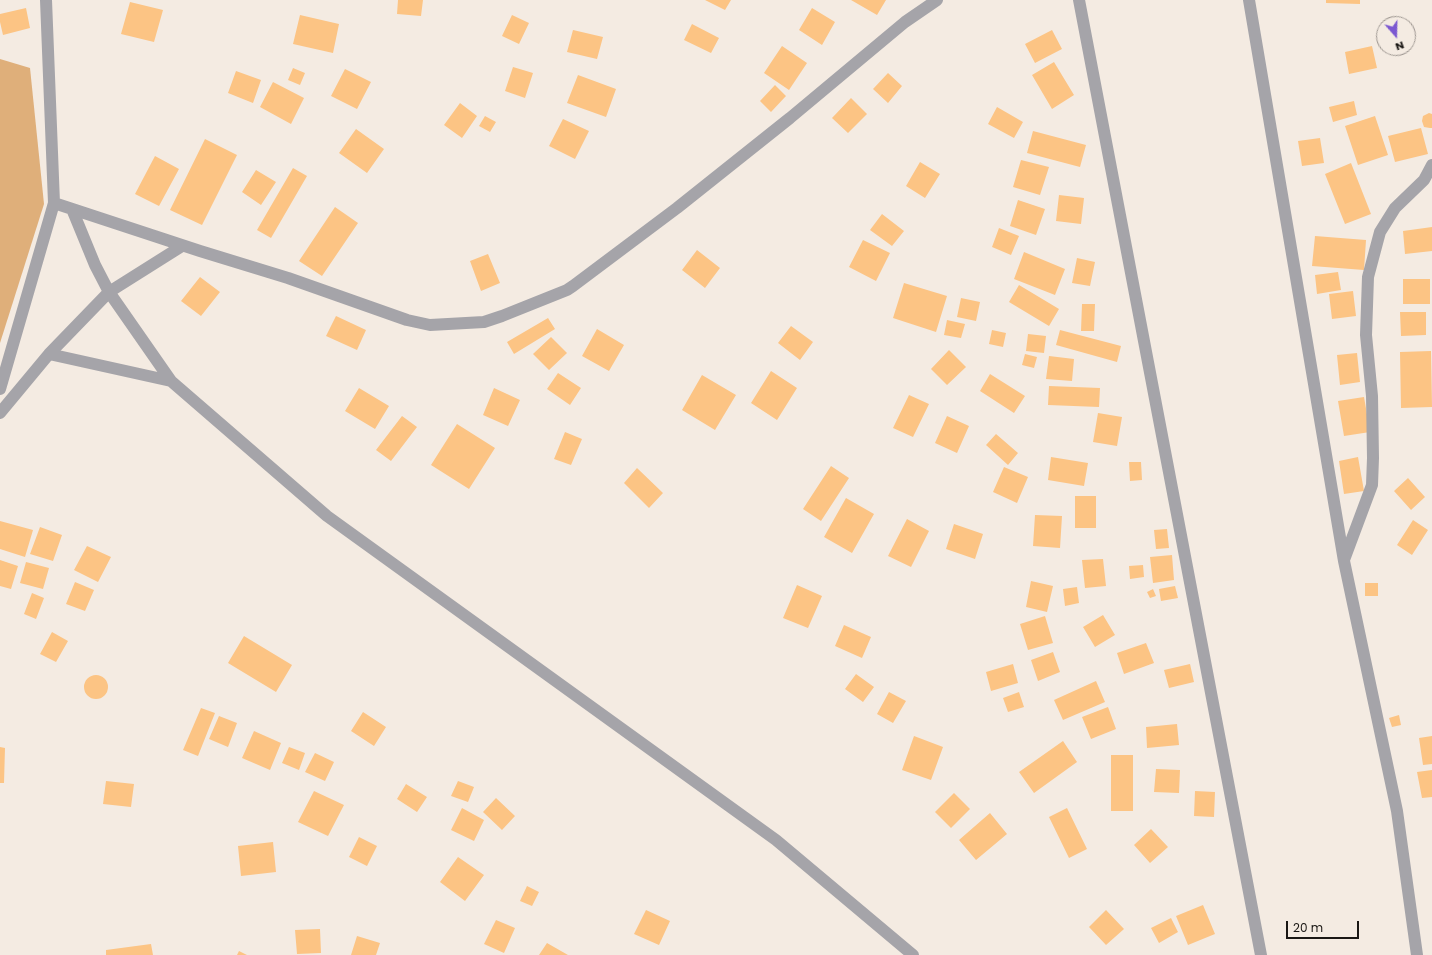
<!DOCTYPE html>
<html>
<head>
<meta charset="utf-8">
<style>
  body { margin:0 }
  #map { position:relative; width:1432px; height:955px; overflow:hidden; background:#f4ebe2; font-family:Poppins,sans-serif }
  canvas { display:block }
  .north { position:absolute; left:1376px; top:16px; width:40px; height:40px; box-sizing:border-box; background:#f4ebe2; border:1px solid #9d9690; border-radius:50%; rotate:160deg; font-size:11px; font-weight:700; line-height:16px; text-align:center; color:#1a1714 }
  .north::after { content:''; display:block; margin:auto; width:14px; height:18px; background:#7c58d1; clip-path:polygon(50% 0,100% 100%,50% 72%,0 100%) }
  .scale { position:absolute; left:1286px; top:921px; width:73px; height:18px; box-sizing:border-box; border:2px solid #1a1714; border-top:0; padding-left:5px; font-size:12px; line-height:14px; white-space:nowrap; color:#1a1714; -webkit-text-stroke:3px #f4ebe2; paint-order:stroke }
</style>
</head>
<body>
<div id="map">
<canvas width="1432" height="955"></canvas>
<div class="north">N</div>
<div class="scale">20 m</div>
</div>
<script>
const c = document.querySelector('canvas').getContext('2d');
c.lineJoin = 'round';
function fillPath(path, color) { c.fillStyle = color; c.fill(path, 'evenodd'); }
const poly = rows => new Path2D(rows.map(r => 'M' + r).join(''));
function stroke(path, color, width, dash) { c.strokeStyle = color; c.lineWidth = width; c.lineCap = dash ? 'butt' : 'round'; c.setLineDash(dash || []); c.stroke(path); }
const green = poly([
  [0,59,30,68,44,204,0,343]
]);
const building = poly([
  [398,0,423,0,421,16,397,14],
  [705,0,731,0,725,10],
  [851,0,886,0,877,15],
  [1326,0,1360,0,1360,4,1326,3],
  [130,2,163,10,154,42,121,34],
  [26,8,30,28,3,35,0,22,0,14],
  [812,8,835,22,822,45,799,30],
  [300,15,339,24,333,53,293,44],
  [512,15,529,23,519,44,502,36],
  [692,24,719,38,711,53,684,40],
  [573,30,603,37,597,59,567,52],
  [1052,30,1062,49,1035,63,1025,44],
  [782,46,807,63,789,90,764,73],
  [1372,46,1377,68,1349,74,1345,52],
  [1054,62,1074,95,1052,109,1032,75],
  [513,67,533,73,525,98,505,91],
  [293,68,305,73,300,85,288,80],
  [345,69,371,82,357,109,331,96],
  [236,71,261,80,253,103,228,93],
  [888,73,902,86,888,103,873,89],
  [578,75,616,89,606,117,567,103],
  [273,82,304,98,291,124,260,107],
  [775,85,786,96,771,112,760,101],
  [851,98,867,114,848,133,832,118],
  [1354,101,1357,115,1333,122,1329,107],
  [460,103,477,116,462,138,444,125],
  [997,107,1023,122,1014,138,988,124],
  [1429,113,1432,114,1432,128,1430,128,1424,127,1422,121,1423,116],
  [485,116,496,122,490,132,479,126],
  [1375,116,1388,155,1358,165,1345,126],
  [563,119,589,131,575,159,549,146],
  [1421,128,1428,154,1395,162,1388,136],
  [356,129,384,149,367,173,339,153],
  [1033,131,1086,145,1080,167,1027,153],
  [1320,138,1324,163,1302,166,1298,141],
  [205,139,237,155,202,225,170,210],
  [155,156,179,169,159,206,135,194],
  [1021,160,1049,167,1040,195,1013,187],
  [920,162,940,174,925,198,906,186],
  [1351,163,1371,214,1345,224,1325,174],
  [293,168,307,176,271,238,257,230],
  [256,170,276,182,261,205,242,192],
  [1059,195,1084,198,1081,224,1056,221],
  [1018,200,1045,209,1036,235,1010,226],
  [335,207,358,223,322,276,299,261],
  [882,214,904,231,892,246,870,230],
  [1432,227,1432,251,1405,254,1403,231],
  [999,228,1019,236,1011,255,992,247],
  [1315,236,1366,240,1364,270,1312,266],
  [863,240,890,253,876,281,849,267],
  [697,250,720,268,705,288,682,270],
  [1024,252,1065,269,1055,295,1014,279],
  [488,254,500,283,481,291,470,261],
  [1077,258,1095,262,1090,286,1072,283],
  [1338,272,1341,290,1317,294,1315,275],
  [200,277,220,292,201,316,181,301],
  [1403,279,1430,279,1430,304,1403,304],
  [904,283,947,296,936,332,893,318],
  [1019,285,1059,309,1049,326,1009,302],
  [1353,291,1356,316,1332,319,1329,294],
  [961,298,980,302,976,321,957,317],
  [1082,304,1095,304,1094,331,1081,331],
  [1400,312,1426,312,1426,335,1401,336],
  [336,316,366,330,357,350,326,336],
  [548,318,555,329,514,354,507,342],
  [947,320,965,324,961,338,944,335],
  [791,326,813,342,800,360,778,343],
  [597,329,624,345,609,371,582,356],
  [992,330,1006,333,1003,347,989,344],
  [1060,330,1121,346,1117,362,1056,345],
  [1028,334,1046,336,1044,353,1026,351],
  [551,337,567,353,549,370,533,354],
  [949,350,966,367,947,385,931,369],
  [1431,351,1432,407,1401,408,1400,352],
  [1357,353,1360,382,1340,385,1337,355],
  [1025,354,1037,357,1034,368,1022,365],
  [1049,356,1074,359,1072,381,1046,379],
  [771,371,797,388,777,420,751,403],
  [558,373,581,388,570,405,547,389],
  [990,374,1025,396,1014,413,980,391],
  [702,375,736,395,715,430,682,410],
  [1049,386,1100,388,1099,407,1048,405],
  [359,388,389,406,375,429,345,411],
  [494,388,520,400,508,426,483,415],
  [909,395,929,404,913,437,893,428],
  [1364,397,1370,432,1344,436,1338,401],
  [1098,413,1122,417,1117,446,1093,442],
  [402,416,417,427,391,461,376,450],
  [947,416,969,426,957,453,935,443],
  [457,424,495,448,469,489,431,465],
  [565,432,582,439,571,465,554,459],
  [996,434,1018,453,1008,465,986,445],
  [1051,457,1088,463,1084,486,1048,480],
  [1358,457,1364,491,1344,494,1339,461],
  [1129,462,1141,462,1142,480,1130,481],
  [831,466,849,478,821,521,803,509],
  [1004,467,1028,477,1017,503,993,492],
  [637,468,663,493,649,508,624,483],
  [1408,478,1425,497,1411,510,1394,491],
  [1075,496,1096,496,1096,528,1075,528],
  [846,498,874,514,852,553,824,537],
  [1035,515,1062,516,1060,548,1033,546],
  [907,519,929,531,911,567,888,556],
  [1413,520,1428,530,1412,555,1397,545],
  [0,521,33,530,25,557,0,549],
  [954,524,983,534,975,559,946,549],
  [40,527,62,535,53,561,30,554],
  [1167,529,1169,548,1156,549,1154,530],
  [87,546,111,557,98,582,74,570],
  [1172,555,1174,580,1153,583,1150,557],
  [1103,559,1106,586,1085,588,1082,560],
  [0,560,18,566,11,589,0,586],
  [26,562,49,568,43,589,20,583],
  [1143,565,1144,577,1130,579,1129,566],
  [1031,581,1053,586,1047,612,1026,607],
  [75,582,94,590,85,611,66,604],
  [1365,583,1378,583,1378,596,1365,596],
  [797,585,822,596,808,628,783,618],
  [1175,586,1178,598,1161,601,1159,589],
  [1077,587,1079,603,1065,606,1063,589],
  [1153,589,1156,596,1150,598,1147,592],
  [32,593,44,598,36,619,24,614],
  [1103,615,1115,635,1095,647,1083,627],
  [1045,616,1053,643,1028,650,1020,624],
  [844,625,871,637,862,658,835,646],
  [52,632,68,641,56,662,40,654],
  [244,636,292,665,276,692,228,663],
  [1146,643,1154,663,1124,674,1117,653],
  [1053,652,1060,672,1038,681,1031,660],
  [1013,664,1018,683,991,691,986,672],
  [1190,664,1194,682,1169,688,1164,670],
  [856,674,874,687,863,702,845,689],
  '84 687a12 12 0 1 1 24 0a12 12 0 1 1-24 0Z',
  [1096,681,1105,702,1063,720,1054,700],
  [889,692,906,701,893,723,877,714],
  [1019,692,1024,707,1008,712,1003,698],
  [1108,707,1116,729,1091,739,1082,717],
  [201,708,215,713,198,756,183,750],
  [363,712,386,727,374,746,351,731],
  [1399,715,1401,725,1392,727,1389,718],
  [219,716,237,723,228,747,209,739],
  [1177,724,1179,745,1147,748,1146,727],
  [254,731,281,743,270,770,242,758],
  [914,736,943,747,931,780,902,770],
  [1432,736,1432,764,1423,765,1419,738],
  [1063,741,1077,762,1034,793,1019,772],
  [0,747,5,748,4,783,0,783],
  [289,747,305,753,299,770,282,763],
  [315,753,334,762,325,781,305,772],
  [1111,755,1133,755,1133,811,1111,811],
  [1156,769,1180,770,1179,793,1154,792],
  [1432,770,1432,797,1422,798,1417,772],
  [106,781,134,784,131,807,103,804],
  [458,781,474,787,468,802,451,796],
  [406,784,427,797,417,812,397,799],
  [314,791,344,805,328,836,298,822],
  [1195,791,1215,792,1214,817,1194,816],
  [954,793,970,809,951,828,935,812],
  [496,798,515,816,502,830,483,812],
  [462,808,484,820,474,841,451,830],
  [1067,808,1087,849,1069,858,1049,817],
  [990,813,1007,834,976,860,959,840],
  [1151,829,1168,847,1150,863,1134,845],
  [359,837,377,846,367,866,349,857],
  [273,842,276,872,241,876,238,846],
  [458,857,484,875,465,901,440,882],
  [527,886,539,892,532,906,520,901],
  [1203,905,1215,934,1188,945,1176,916],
  [646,910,670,921,659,945,634,934],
  [1106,910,1124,929,1106,945,1089,927],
  [1171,918,1178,932,1159,943,1151,928],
  [496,920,515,928,504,953,484,944],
  [320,929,321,953,297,954,295,930],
  [357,936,380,943,376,955,351,955],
  [547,943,568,955,539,955],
  [151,944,153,955,106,955,106,950],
  [239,951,247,955,237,955]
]);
const minor = poly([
  [1079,0,1261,955],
  [1249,0,1344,561,1397,811,1417,955],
  [54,203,200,251,288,278,407,320,430,325,484,322,502,316,567,290,573,286,677,208,790,118,905,22,937,0],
  [72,209,95,265,109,292,171,381,327,516,776,840,913,955],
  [49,354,171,381],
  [0,389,54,203,46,0],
  [0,413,49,354,109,292,182,246],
  [1344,560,1372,485,1373,458,1372,396,1366,335,1368,277,1380,232,1395,208,1424,180,1432,165]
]);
fillPath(green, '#dfaf7a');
fillPath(building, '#fcc484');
stroke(minor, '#a5a4a9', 12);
</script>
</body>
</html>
